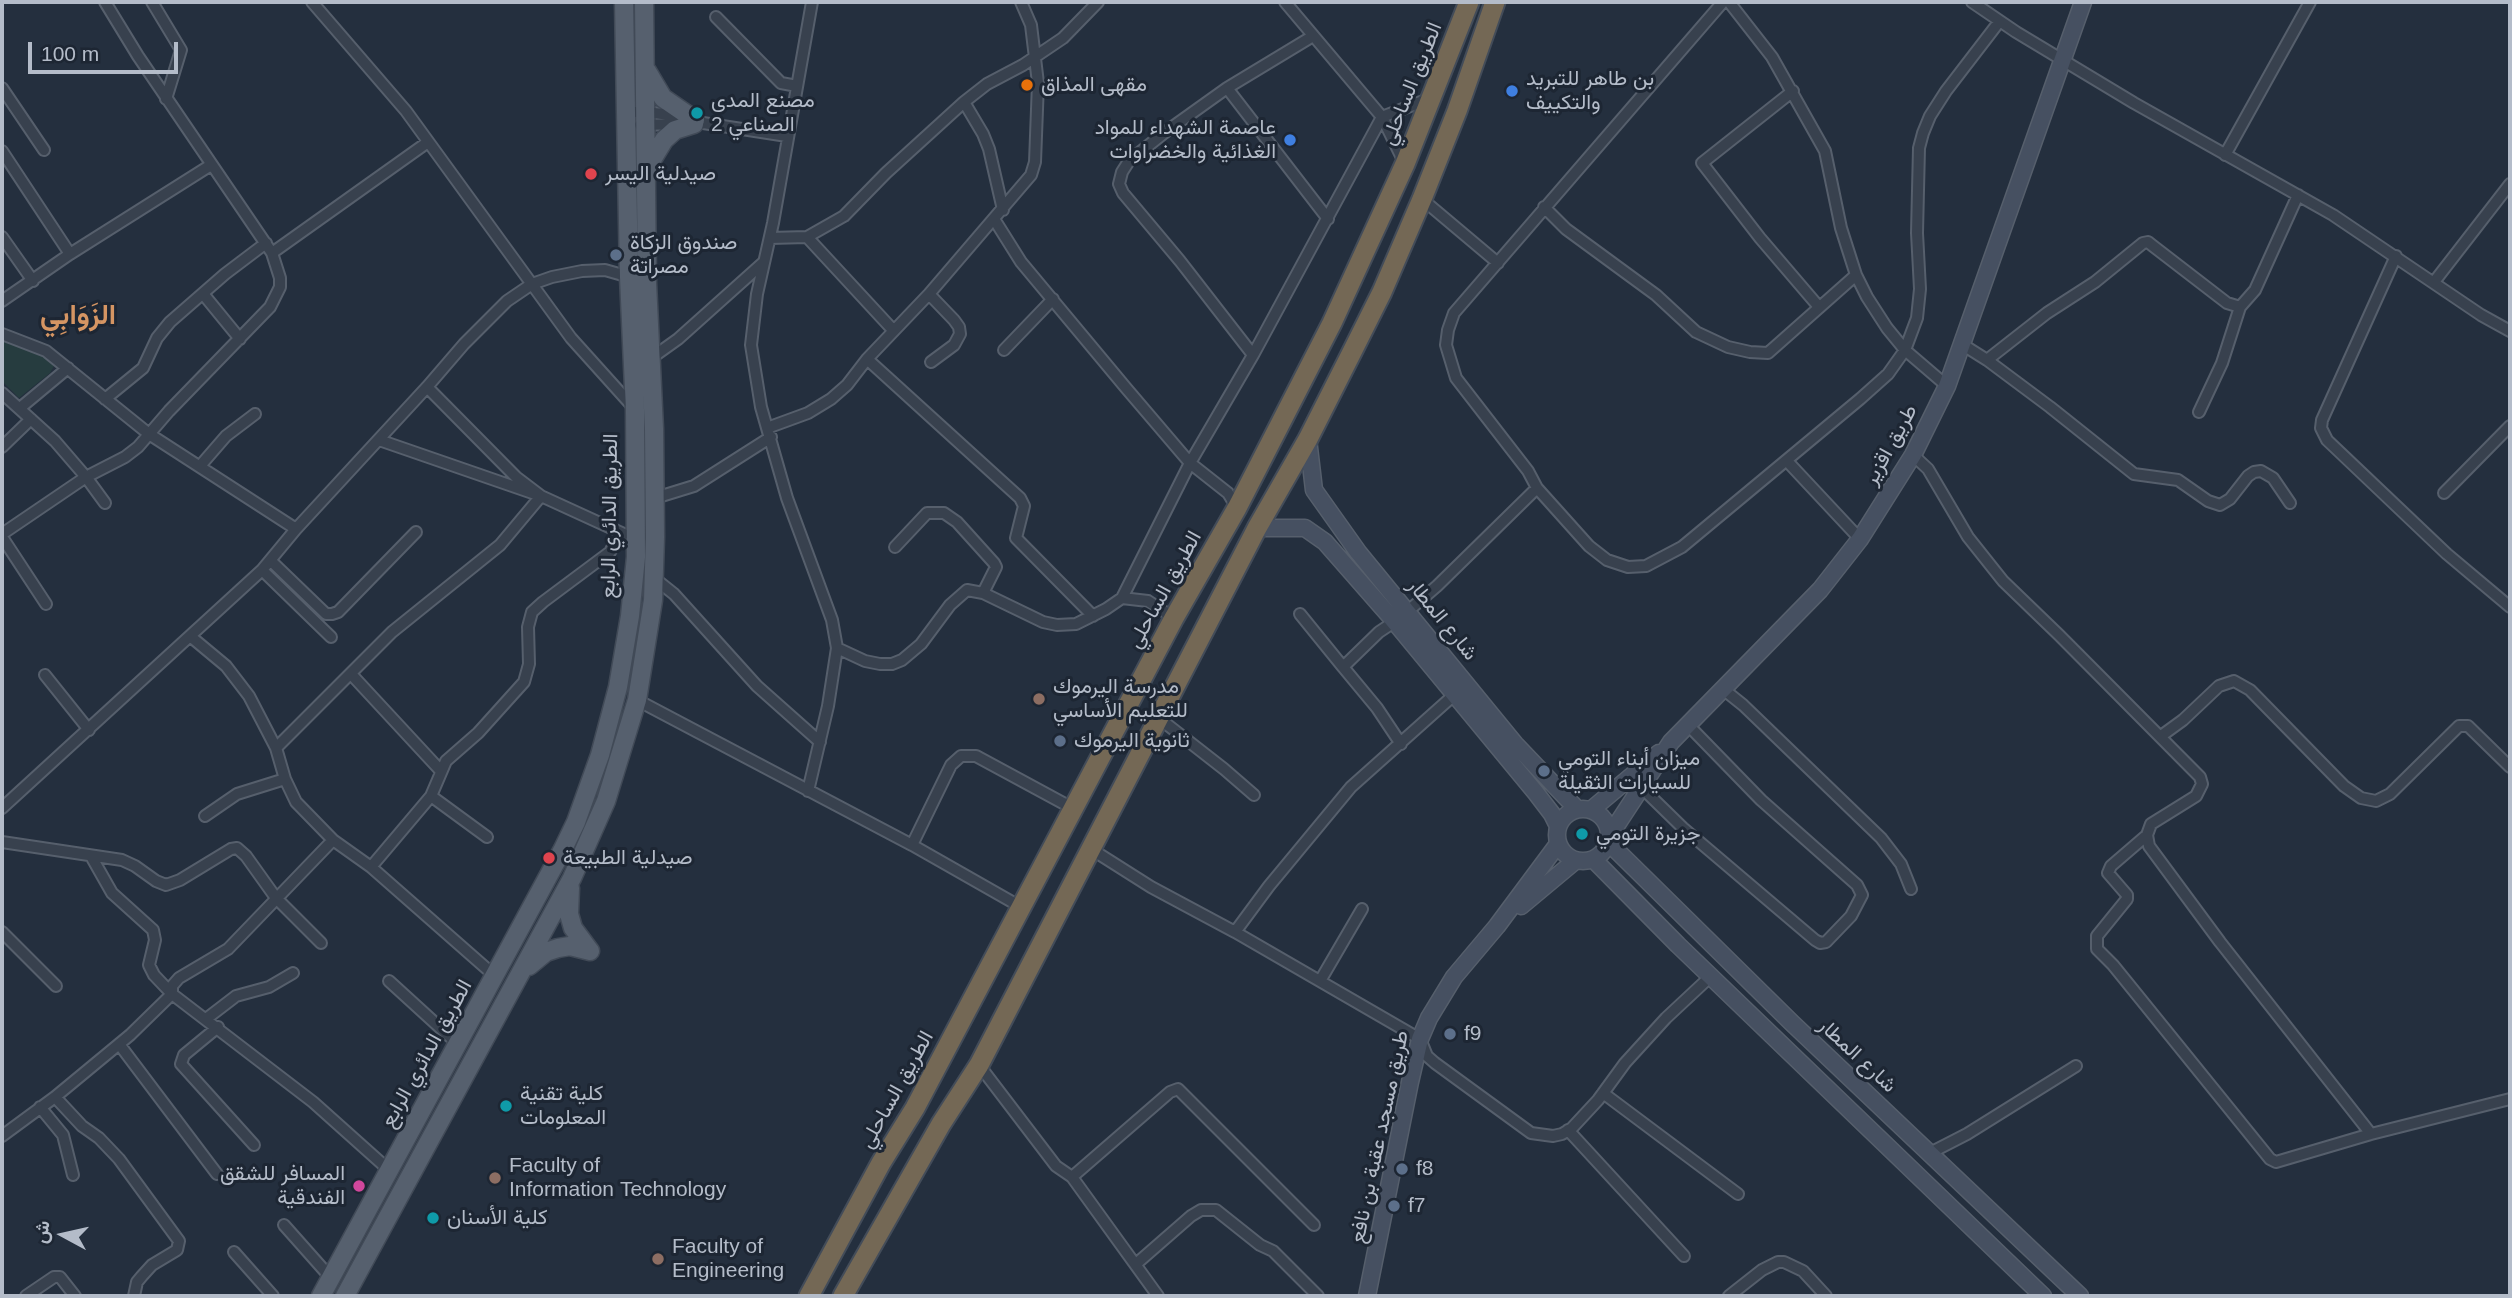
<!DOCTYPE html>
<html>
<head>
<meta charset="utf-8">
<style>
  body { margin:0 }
  #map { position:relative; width:2512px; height:1298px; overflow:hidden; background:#242f3e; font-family:Helvetica,Vazirmatn,sans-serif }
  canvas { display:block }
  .frame { position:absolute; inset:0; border:4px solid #b4bcc9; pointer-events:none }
  .north { position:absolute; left:28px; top:1200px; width:70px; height:70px; -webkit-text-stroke:5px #1d2633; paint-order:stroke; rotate:278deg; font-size:19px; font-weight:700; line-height:28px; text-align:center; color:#b4bcc9 }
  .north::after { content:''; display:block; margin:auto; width:24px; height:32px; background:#b4bcc9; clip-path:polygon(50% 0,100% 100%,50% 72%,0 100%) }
  .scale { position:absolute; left:28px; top:42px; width:150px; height:32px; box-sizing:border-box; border:4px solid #b4bcc9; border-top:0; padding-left:9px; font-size:21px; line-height:24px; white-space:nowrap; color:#b4bcc9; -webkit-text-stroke:5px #1d2633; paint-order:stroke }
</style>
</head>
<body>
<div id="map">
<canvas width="2512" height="1298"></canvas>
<div class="frame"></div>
<div class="north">ش</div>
<div class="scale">100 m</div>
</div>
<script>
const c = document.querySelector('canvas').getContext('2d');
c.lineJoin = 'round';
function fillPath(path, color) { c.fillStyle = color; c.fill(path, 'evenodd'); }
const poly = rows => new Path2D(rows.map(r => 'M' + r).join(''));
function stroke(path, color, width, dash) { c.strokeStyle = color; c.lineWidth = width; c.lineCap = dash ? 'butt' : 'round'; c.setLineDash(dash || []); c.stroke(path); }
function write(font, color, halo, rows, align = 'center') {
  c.font = font + ' Helvetica,Vazirmatn,sans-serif'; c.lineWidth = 6; c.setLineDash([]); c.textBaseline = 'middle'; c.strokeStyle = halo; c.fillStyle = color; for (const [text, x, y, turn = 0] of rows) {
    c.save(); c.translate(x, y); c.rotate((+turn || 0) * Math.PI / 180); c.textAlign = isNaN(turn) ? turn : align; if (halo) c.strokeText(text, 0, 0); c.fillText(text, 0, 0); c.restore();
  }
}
const green = poly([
  [2,337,41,351,55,364,50,373,19,398,2,381]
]);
const street = poly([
  [152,2,181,50,166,99],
  [312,2,406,111,571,338,634,408],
  [1285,2,1382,117,1405,164],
  [1723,2,1454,313,1448,330,1446,345,1456,378,1528,471,1537,488,1589,546,1607,560,1628,567,1646,566,1682,547,1860,399,1888,374,1905,350,1917,318,1920,289,1917,233,1919,148,1923,133,1930,116,1946,91,1999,22],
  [1729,2,1772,57,1825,151,1841,228,1856,275,1867,297,1887,328,1905,350,1947,386],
  [1972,2,2016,32,2134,103,2333,215,2481,315,2510,331],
  [716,17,781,83,797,86],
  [2,88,44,150],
  [1227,88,1328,219],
  [1793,91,1702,163,1760,238,1819,307],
  [964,102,983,134,989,149,1003,210],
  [626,112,646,112,670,115,703,123,787,136],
  [640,125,680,124],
  [2,151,70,254,2,301],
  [2225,155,2310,2],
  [1422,199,1498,263],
  [1544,207,1566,229,1656,295,1696,332,1728,347,1750,352,1768,353,1856,275],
  [994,219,1021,262,1126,388,1190,463,1228,493,1237,508],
  [2,237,33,281],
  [807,237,893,330],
  [770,238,807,237,844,216,886,173,964,102,987,84,1023,65,1063,38,1098,2],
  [272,253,428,142],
  [70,254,211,165],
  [2396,256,2322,420,2321,428,2327,440,2447,554,2510,607],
  [2434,282,2510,184],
  [929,294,954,320,959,327,960,334,954,345,931,362],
  [204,295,240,339],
  [2,334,46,351,149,434,296,529],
  [1960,343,1987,360,2050,407,2134,474,2178,480,2208,501,2220,505,2230,499,2248,476,2254,472,2261,471,2273,478,2290,503],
  [1004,350,1053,299],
  [1253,355,1180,261,1123,193,1119,184,1122,172,1129,161,1164,133,1227,88,1313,36],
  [650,359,678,339,764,262],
  [867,359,1020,498,1024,506,1016,538,1093,616],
  [1987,360,2047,313,2095,282,2143,243,2148,242,2153,246,2227,303,2240,307,2255,290,2298,195],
  [427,387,516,477,541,496,624,534],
  [2,393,55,441,86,477,105,503],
  [105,399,143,368,157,338,170,322,225,274,266,243],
  [20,408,68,368],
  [2199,412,2222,363,2240,307],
  [767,428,808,413,831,399,847,385,867,359,929,294,1031,175,1035,162,1038,83,1031,25,1021,2],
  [2,447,31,419],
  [1913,455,1928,469,1968,537,2003,581,2059,635,2200,777,2202,784,2196,796,2151,824,2147,835,2149,846,2220,942,2371,1134],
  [1787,461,1860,539],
  [200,466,226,436,255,414],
  [2444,493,2510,426],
  [655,498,694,486,771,437],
  [2,534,86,477,125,457,138,447,169,411,270,307,280,287,280,278,272,253,138,56,105,2],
  [2,537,46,604],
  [895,547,927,513,944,513,957,522,994,563,996,567,983,593],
  [271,561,326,614,332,614,338,612,416,532],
  [262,570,331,637],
  [654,578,674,594,757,686,820,742],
  [1122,598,1190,463,1253,355,1382,117,1431,98],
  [1408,611,1437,586,1537,488],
  [1300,614,1343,667],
  [1394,622,1379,632,1343,667,1377,708,1401,744],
  [190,636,226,666,249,696,276,748,285,779,296,802,333,840,371,867,495,976],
  [837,648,865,661,880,664,892,664,902,660,921,644,950,605,967,590,983,593,1043,622,1057,625,1076,624,1106,609,1122,598,1148,601,1174,618],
  [351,674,440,770],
  [45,675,89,730],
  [1723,689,1743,705,1881,838,1901,864,1911,889],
  [637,700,912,845,1021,907],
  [1160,719,1224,769,1254,795],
  [2161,736,2183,720,2219,686,2234,681,2250,690,2344,786,2361,798,2376,801,2390,794,2459,726,2468,726,2510,767],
  [276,748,392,632,500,545,541,496,379,440],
  [1641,787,1683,828,1815,940,1820,943,1826,942,1851,916,1862,895,1857,885,1761,800,1689,726],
  [808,791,828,706,837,648,832,620,787,498,761,407,751,345,757,294,773,223,812,2],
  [431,796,487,837],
  [2,808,262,570,296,529,427,387,464,344,507,301,532,284,552,277,582,271,605,270,633,278],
  [205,816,237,794,285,779],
  [2147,835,2111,866,2108,873,2127,895,2127,899,2097,936,2097,949,2113,965,2270,1159,2276,1162,2371,1134,2510,1099],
  [2,842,122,860,135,866,156,881,166,885,180,880,231,849,237,848,246,856,276,898,321,943],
  [912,845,951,765,961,756,976,756,1074,809],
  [1091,849,1151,887,1235,932,1420,1039,1427,1056,1435,1063,1531,1133,1553,1136,1562,1134,1572,1128,1598,1100,1625,1063,1666,1018,1711,976],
  [91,856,112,893,153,930,155,940,149,965,154,975,172,994,313,1102,389,1170],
  [371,867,431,796,446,761,478,733,524,682,529,664,528,627,532,612,543,602,610,552,620,533],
  [2,932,56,986],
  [1235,932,1269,886,1351,787,1454,695],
  [389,981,458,1044],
  [1320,981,1362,909],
  [206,1019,236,996,269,987,293,973],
  [218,1027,184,1055,181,1064,254,1145],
  [119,1044,217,1174],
  [979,1065,1056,1166,1072,1177,1158,1296],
  [1603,1093,1738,1194],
  [55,1097,82,1126,99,1138,119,1159,179,1241,177,1250,152,1265,142,1276,137,1282,134,1296],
  [40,1107,63,1135,73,1175],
  [1568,1130,1684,1256],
  [2,1136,55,1097,130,1035,172,994,172,986,179,978,228,949,333,840],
  [1930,1153,1967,1134,2076,1066],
  [1072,1177,1170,1092,1178,1089,1314,1225],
  [284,1225,331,1278],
  [234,1252,273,1296],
  [1136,1264,1191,1216,1201,1210,1216,1210,1260,1245,1273,1251,1318,1296],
  [26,1296,54,1277,60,1277,75,1296],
  [1729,1296,1762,1270,1778,1262,1784,1262,1803,1271,1826,1296]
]);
const secondary = poly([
  [1308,439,1314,490,1358,552,1515,744,1577,809],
  [1257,528,1305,528,1325,542,1389,615,1536,793,1552,814,1558,826],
  '1557 835a26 26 0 1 1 52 0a26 26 0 1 1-52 0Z',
  [1591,810,1659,753],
  [1610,835,1671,742,1820,590,1860,539,1913,455,1947,386,2083,2],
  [1609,843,1792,1023,2080,1296],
  [1594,860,1678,945,2043,1296],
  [1521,906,1575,861],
  [1367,1296,1410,1082,1420,1039,1429,1018,1454,977,1497,926,1558,844]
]);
const primary = poly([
  [647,71,663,98,695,120],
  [647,168,664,140,675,130,694,124],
  [570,888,569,914,573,928,590,951],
  [529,966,546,952,558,948,570,946,590,951],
  [321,1296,563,849,576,822,600,755,618,687,630,616,636,557,635,410,629,277,624,2],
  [345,1296,572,878,606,801,637,700,653,600,655,537,654,429,647,283,644,2]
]);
const highway = poly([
  [809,1296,881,1163,915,1108,1174,618,1237,508,1332,323,1405,164,1469,2],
  [843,1296,941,1124,979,1065,1257,528,1308,439,1352,352,1382,292,1422,199,1457,111,1495,2]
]);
const markers = [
  [1027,85,7,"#e8710a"],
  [1512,91,7,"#3f7fe0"],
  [697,113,7,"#0f9aa8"],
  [1290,140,7,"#3f7fe0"],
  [591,174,7,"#e0444e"],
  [616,255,7,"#5c6f8a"],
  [1039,699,7,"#8d6e63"],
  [1060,741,7,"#5c6f8a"],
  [1544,771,7,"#5c6f8a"],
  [1582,834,7,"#0f9aa8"],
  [549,858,7,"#e0444e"],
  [1450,1034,7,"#5c6f8a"],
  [506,1106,7,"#0f9aa8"],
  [1402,1169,7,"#5c6f8a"],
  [495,1178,7,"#8d6e63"],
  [359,1186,7,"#d1479c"],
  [1394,1206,7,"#5c6f8a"],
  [433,1218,7,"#0f9aa8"],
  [658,1259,7,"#8d6e63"]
];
const poiNames = [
  ["بن طاهر للتبريد",1526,79],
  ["والتكييف",1526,103],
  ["مقهى المذاق",1041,85],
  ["مصنع المدى",711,101],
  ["الصناعي 2",711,125],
  ["عاصمة الشهداء للمواد",1276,128,"right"],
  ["الغذائية والخضراوات",1276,152,"right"],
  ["صيدلية اليسر",605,174],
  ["صندوق الزكاة",630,243],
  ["مصراتة",630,267],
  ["مدرسة اليرموك",1053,687],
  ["للتعليم الأساسي",1053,711],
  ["ثانوية اليرموك",1074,741],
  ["ميزان أبناء التومي",1558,759],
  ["للسيارات الثقيلة",1558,783],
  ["جزيرة التومي",1596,834],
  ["صيدلية الطبيعة",563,858],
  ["f9",1464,1034],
  ["كلية تقنية",520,1094],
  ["المعلومات",520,1118],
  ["Faculty of",509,1166],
  ["Information Technology",509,1190],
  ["f8",1416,1169],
  ["المسافر للشقق",345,1174,"right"],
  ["الفندقية",345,1198,"right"],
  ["f7",1408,1206],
  ["كلية الأسنان",447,1218],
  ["Faculty of",672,1247],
  ["Engineering",672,1271]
];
const streetNames = [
  ["الطريق الساحلي",1412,84,-68],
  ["طريق اقزير",1891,445,-61],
  ["الطريق الدائري الرابع",610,516,-89],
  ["الطريق الساحلي",1165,590,-61],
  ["شارع المطار",1442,620,51],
  ["الطريق الدائري الرابع",427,1054,-61],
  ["شارع المطار",1857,1056,43],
  ["الطريق الساحلي",897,1090,-61],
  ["طريق مسجد عقبة بن نافع",1380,1137,-78]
];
const districtNames = [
  ["الزَوَابِي",78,316]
];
fillPath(green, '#263c3f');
stroke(street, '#565f6c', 14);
stroke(secondary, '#565f6c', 19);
stroke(primary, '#414a57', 21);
stroke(highway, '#434c59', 23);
stroke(street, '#38414e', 10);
stroke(secondary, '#465061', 16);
stroke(primary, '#56606e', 18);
stroke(highway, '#746855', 19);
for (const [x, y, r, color] of markers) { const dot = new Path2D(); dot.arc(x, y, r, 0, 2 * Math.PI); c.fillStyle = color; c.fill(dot); stroke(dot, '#1d2633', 2.5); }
write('21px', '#b4bcc9', '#1d2633', poiNames, 'left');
write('21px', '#b4bcc9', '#1d2633', streetNames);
write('bold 28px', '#d59563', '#1d2633', districtNames);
</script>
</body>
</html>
